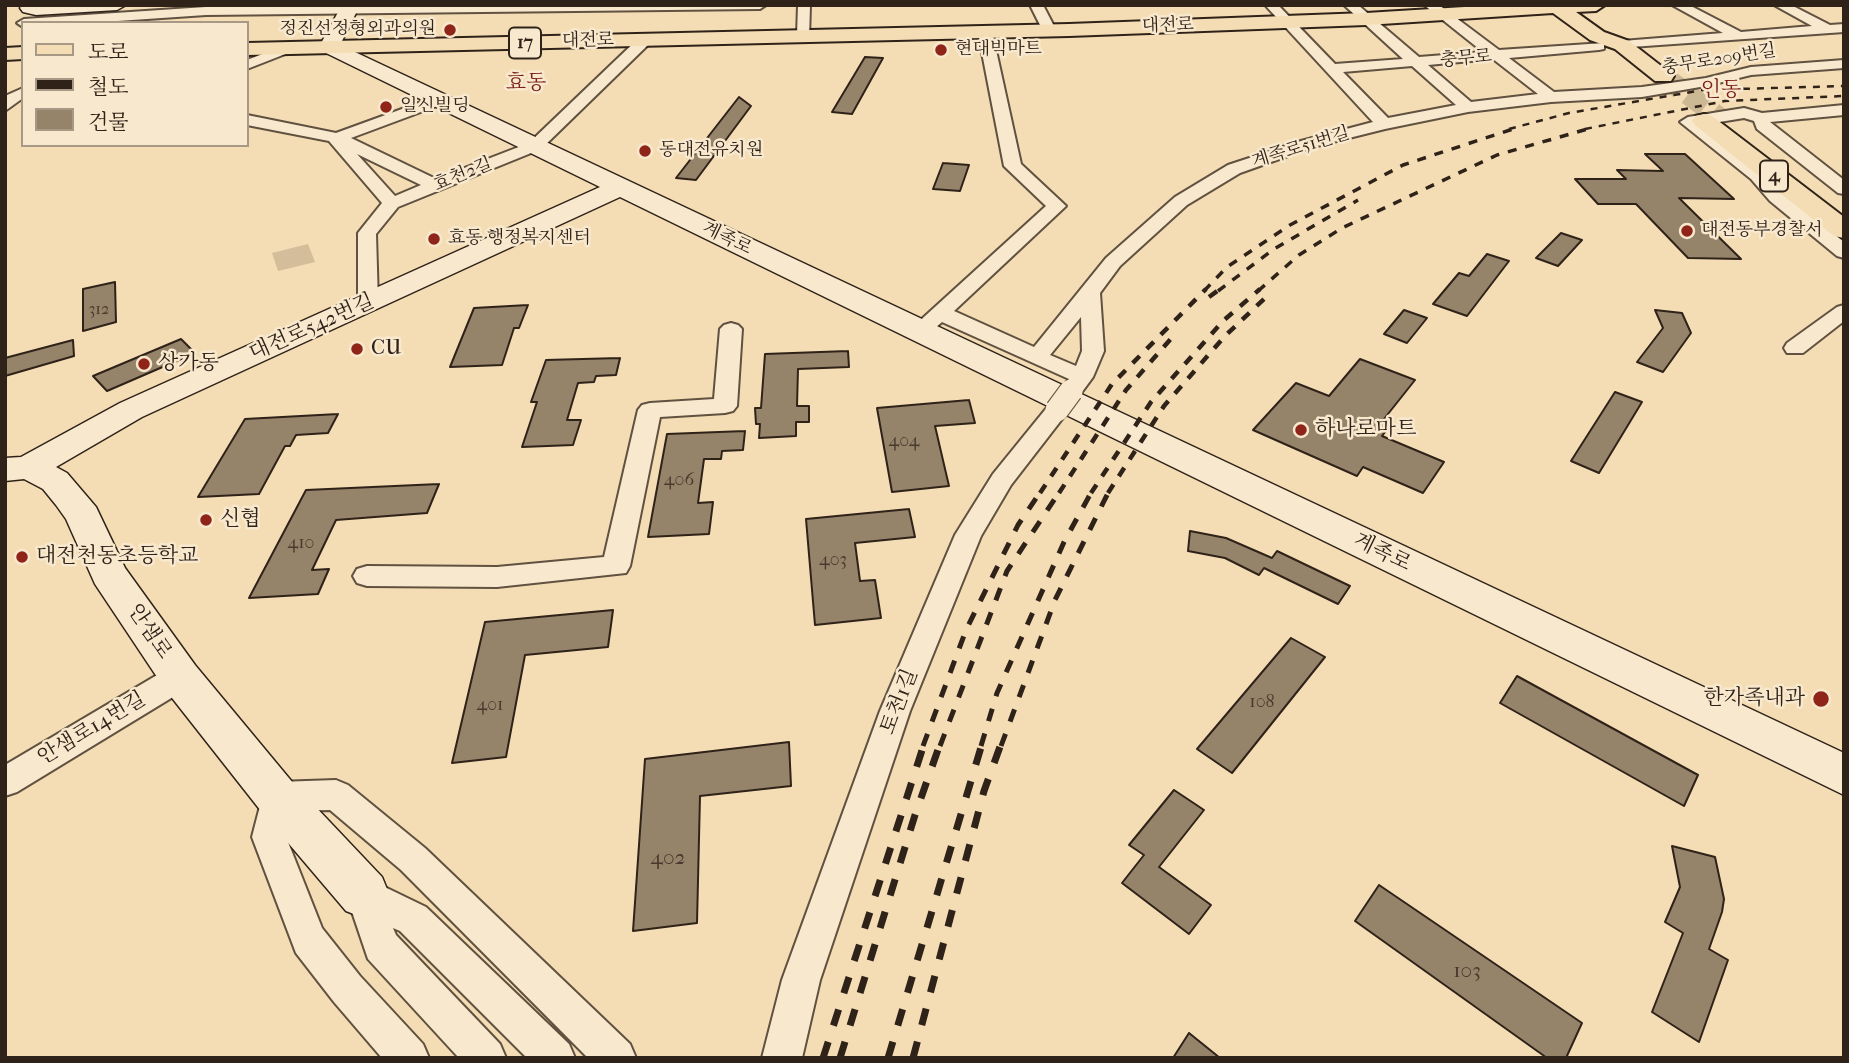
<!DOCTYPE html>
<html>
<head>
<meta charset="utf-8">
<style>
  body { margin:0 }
  #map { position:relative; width:1849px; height:1063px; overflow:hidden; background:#f4ddb4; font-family:"IM FELL French Canon","Noto Serif KR",serif }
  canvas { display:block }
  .frame { position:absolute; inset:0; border:7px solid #2f2219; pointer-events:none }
  .legend { position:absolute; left:21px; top:21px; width:228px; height:126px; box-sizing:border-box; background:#f8e9ce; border:2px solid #a89986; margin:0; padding:9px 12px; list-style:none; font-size:21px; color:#2f2219 }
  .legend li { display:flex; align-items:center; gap:14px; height:35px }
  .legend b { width:35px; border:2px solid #a89986 }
</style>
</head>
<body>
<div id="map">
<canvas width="1849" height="1063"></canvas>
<div class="frame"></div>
<ul class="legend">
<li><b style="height:9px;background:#f4ddb4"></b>도로</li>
<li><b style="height:9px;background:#2f2219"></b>철도</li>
<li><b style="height:19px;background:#95836a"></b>건물</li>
</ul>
</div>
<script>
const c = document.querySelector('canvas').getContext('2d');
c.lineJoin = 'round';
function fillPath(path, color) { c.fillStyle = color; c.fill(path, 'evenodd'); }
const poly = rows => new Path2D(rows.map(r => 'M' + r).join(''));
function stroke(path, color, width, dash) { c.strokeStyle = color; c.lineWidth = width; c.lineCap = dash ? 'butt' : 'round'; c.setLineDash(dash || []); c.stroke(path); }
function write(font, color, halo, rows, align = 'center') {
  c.font = font + ' "IM FELL French Canon","Noto Serif KR",serif'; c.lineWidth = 5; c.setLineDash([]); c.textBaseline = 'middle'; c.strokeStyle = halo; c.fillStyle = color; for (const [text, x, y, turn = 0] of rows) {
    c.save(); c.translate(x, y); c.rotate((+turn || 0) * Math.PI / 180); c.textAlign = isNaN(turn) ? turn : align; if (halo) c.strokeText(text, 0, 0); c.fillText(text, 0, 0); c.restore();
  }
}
const green = poly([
  [308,244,315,262,278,271,272,253]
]);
const building = poly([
  [865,57,883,58,852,114,832,112,865,57],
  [739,97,751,106,696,180,676,178,739,97],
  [1645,154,1685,154,1734,199,1679,198,1741,259,1688,258,1636,204,1598,204,1575,179,1626,179,1617,170,1663,171,1645,154],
  [943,163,969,165,960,191,933,189,943,163],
  [1561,233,1582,240,1558,266,1536,258,1561,233],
  [1487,254,1509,261,1467,316,1433,304,1459,273,1469,276,1487,254],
  [115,282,116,322,83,331,83,289,115,282],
  [528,305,519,328,514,328,502,365,450,367,474,308,528,305],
  [1404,310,1427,318,1407,343,1384,334,1404,310],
  [1655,310,1682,313,1691,333,1663,372,1637,362,1663,328,1655,310],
  [181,339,195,353,107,391,93,376,181,339],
  [73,340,74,356,5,376,5,358,73,340],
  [848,351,849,367,798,369,797,406,809,406,809,422,796,422,796,436,759,438,760,424,756,424,755,408,761,408,765,354,848,351],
  [620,358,616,375,596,376,594,382,578,383,567,420,581,420,573,445,522,447,537,402,531,402,546,360,620,358],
  [1360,359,1415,380,1384,419,1393,422,1382,436,1444,462,1423,493,1363,467,1357,476,1253,430,1296,383,1329,396,1360,359],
  [1615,392,1642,402,1599,473,1571,461,1615,392],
  [969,400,975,423,935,426,949,486,892,492,877,408,969,400],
  [338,414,328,433,296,435,290,446,285,446,259,494,198,497,245,419,338,414],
  [745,431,743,450,722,451,721,459,704,459,698,503,713,502,709,534,648,537,667,434,745,431],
  [439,484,427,513,336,520,312,570,329,569,318,594,249,598,306,490,439,484],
  [909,509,915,537,855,543,860,581,875,580,881,618,815,625,806,519,909,509],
  [1190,531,1226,538,1272,558,1277,551,1350,586,1338,604,1264,568,1259,575,1225,558,1188,551,1190,531],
  [613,610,608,647,525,655,506,757,452,763,485,622,613,610],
  [1291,638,1325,657,1232,773,1197,749,1291,638],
  [1517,676,1698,775,1684,806,1500,703,1517,676],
  [789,742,791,786,700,796,697,923,633,931,645,759,789,742],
  [1174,790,1204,810,1159,867,1211,905,1189,934,1122,883,1144,855,1129,845,1174,790],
  [1672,846,1715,857,1724,899,1722,912,1709,949,1728,960,1699,1042,1652,1012,1683,933,1665,922,1680,887,1672,846],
  [1379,885,1582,1023,1566,1058,1547,1058,1355,921,1379,885],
  [1189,1033,1220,1058,1173,1058,1189,1033]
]);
const primaryTunnel = poly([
  [1663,76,1724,121]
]);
const street = poly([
  [376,5,766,5,760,9,206,15,88,23,23,23,23,27,17,23,24,19,206,7,376,5],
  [798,5,810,5,809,39,804,40,797,36,798,5],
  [1030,5,1043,5,1056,30,1054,33,1044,33,1030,5],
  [1265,5,1278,5,1335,64,1403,59,1344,5,1358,5,1419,57,1483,52,1424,5,1439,5,1499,50,1604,43,1604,49,1599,50,1509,58,1554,92,1642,87,1706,78,1751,67,1844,60,1844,68,1751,75,1706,86,1642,97,1551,102,1468,112,1385,129,1313,147,1240,173,1187,205,1120,266,1100,293,1104,351,1093,377,1079,396,1071,398,1063,396,1060,391,1069,379,942,322,927,335,913,335,909,331,913,327,1046,206,1004,166,978,32,980,29,990,29,992,32,1021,164,1066,206,954,311,1034,347,1106,258,1175,197,1228,165,1301,141,1373,122,1265,5],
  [1493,59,1538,94,1471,102,1428,65,1493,59],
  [1412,66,1456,105,1388,118,1343,72,1412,66],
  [1081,317,1082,351,1076,366,1050,355,1081,317],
  [1672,5,1689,5,1741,32,1812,26,1774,5,1791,5,1830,25,1844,24,1844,32,1617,48,1617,42,1622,41,1723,33,1672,5],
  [645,36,652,40,650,43,541,149,398,207,376,234,378,303,375,307,368,309,361,307,358,303,358,233,382,203,329,141,247,125,247,115,336,133,435,97,445,97,448,100,445,103,351,138,436,179,529,143,640,37,645,36],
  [357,154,421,185,395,196,357,154],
  [288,44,295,48,293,51,247,69,247,60,288,44],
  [23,88,23,98,5,111,5,96,23,88],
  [1844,105,1844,115,1770,122,1844,180,1844,194,1838,193,1757,129,1754,121,1744,118,1701,125,1763,171,1782,193,1844,242,1844,258,1837,256,1770,201,1751,179,1680,122,1688,117,1744,108,1762,113,1844,105],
  [1844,305,1844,321,1803,353,1787,353,1784,348,1787,343,1837,307,1844,305],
  [731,323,738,325,742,329,737,406,733,411,725,413,660,417,630,566,626,573,497,587,367,586,357,583,353,576,357,569,367,566,497,567,604,557,638,410,642,405,650,403,714,399,720,329,724,325,731,323],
  [1057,403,1065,405,1069,410,1011,485,981,536,910,711,820,980,802,1058,762,1058,782,980,880,711,955,535,993,474,1049,405,1057,403],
  [180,665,191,668,195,677,191,686,17,792,5,796,5,765,169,668,180,665],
  [336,780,348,785,425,848,630,1044,636,1058,588,1058,401,870,330,810,291,811,286,837,322,928,360,976,423,1044,429,1058,382,1058,334,1002,296,953,252,837,265,787,277,782,336,780],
  [364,877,426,907,569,1044,575,1058,527,1058,400,931,393,928,396,935,500,1044,506,1058,459,1058,368,959,346,894,351,882,364,877]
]);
const secondary = poly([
  [22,5,126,5,117,10,36,15,23,12,20,8,22,5],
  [342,5,360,5,340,45,1844,753,1844,795,620,197,142,417,56,467,67,473,96,507,125,568,195,665,293,783,382,877,389,894,382,911,364,918,346,911,261,811,165,689,95,584,66,519,56,505,43,489,24,479,5,481,5,458,21,457,120,403,600,187,322,51,319,47,342,5]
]);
const primary = poly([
  [1497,5,1605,5,1596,11,1576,12,1604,32,1629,41,1674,76,1671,81,1655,81,1615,49,1590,40,1553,13,1366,25,1069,36,247,55,247,43,1069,24,1366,13,1497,5],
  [23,47,23,59,5,60,5,48,23,47],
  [1704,114,1712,116,1844,217,1844,238,1834,236,1696,126,1692,121,1696,116,1704,114]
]);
const railFar4 = poly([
  [1509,129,1569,113,1703,90,1844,86],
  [1585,129,1725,101,1844,96]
]);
const railFar3 = poly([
  [1204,291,1227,267,1290,225,1403,165,1516,128],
  [1218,291,1274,249,1358,200],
  [1258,291,1299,255,1342,228,1497,155,1591,128]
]);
const railFar2 = poly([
  [1209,297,1220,289],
  [1040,493,1112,384,1206,289],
  [1059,493,1126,390,1176,333],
  [1091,493,1151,402,1223,321,1260,289],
  [1108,493,1164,406,1225,336,1264,299]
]);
const railFar1 = poly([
  [923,746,966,630,1018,525,1041,491],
  [940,746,1007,571,1060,491],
  [981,746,997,693,1064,542,1092,491],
  [1001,746,1055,600,1109,491]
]);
const rail = poly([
  [823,1058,924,744],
  [840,1058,915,815,940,744],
  [888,1058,982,744],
  [913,1058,984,791,1001,744]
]);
const streetBridge = poly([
  [1057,410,1071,391]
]);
const markers = [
  [450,30,7,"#8f2418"],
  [941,50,7,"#8f2418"],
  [386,107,7,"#8f2418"],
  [645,151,7,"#8f2418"],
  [1687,231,7,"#8f2418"],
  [434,239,7,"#8f2418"],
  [357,349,7,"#8f2418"],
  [144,364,7,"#8f2418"],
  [1301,430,7,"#8f2418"],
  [206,520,7,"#8f2418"],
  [22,557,7,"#8f2418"],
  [1821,699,9,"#8f2418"]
];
const farNumbernames = [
  ["312",99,310]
];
const farStreetnames = [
  ["대전로",1168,26,-2],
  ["대전로",588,41,-1],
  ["충무로",1466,59,-5],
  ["충무로209번길",1719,60,-9],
  ["계족로51번길",1301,148,-17],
  ["효천2길",463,175,-22],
  ["계족로",727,239,26]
];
const farPoinames = [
  ["정진선정형외과의원",436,30,"right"],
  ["현대빅마트",955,50],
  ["일신빌딩",400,107],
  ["동대전유치원",659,151],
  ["대전동부경찰서",1701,231],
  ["효동 행정복지센터",448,239]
];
const numberNames = [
  ["404",904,442],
  ["406",679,481],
  ["410",301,544],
  ["403",833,561],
  ["108",1262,703],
  ["401",490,706]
];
const shields = [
  [525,43,32],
  [1774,176,28]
];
const shieldNames = [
  ["17",525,43],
  ["4",1774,176]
];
const farQuarternames = [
  ["효동",526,84],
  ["인동",1721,91]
];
const streetNames = [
  ["대전로542번길",312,328,-24],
  ["계족로",1382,553,26],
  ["안샘로",149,632,56],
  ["토천1길",900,702,-69],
  ["안샘로14번길",92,729,-31]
];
const poiNames = [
  ["CU",371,349],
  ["상가동",158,364],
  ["하나로마트",1315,430],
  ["신협",220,520],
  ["대전천동초등학교",36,557],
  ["한가족내과",1805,699,"right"]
];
const nearNumbernames = [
  ["402",668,859],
  ["103",1467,972]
];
fillPath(green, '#d3bd9a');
fillPath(building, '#95836a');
stroke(building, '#2f2219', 2);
stroke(primaryTunnel, '#cdb895', 21, [21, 10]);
stroke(street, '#605140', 4);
stroke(secondary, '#2f2219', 3);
stroke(primary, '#2f2219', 4);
fillPath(street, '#f8e9ce');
fillPath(secondary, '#f8e9ce');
fillPath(primary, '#f4ddb4');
stroke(railFar4, '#2f2219', 2.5, [7, 7]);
stroke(railFar3, '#2f2219', 3.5, [9, 9]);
stroke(railFar2, '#2f2219', 4.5, [10, 10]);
stroke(railFar1, '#2f2219', 5, [13, 13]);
stroke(rail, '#2f2219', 7, [17, 17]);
stroke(streetBridge, '#605140', 25, []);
stroke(streetBridge, '#f8e9ce', 23);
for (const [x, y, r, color] of markers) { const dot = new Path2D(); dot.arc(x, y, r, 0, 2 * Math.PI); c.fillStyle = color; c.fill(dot); stroke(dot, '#f8e9ce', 2.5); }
write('16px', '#483a2d', null, farNumbernames);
write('18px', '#2f2219', '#f8e9ce', farStreetnames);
write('18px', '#2f2219', '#f8e9ce', farPoinames, 'left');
write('18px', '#483a2d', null, numberNames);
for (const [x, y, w] of shields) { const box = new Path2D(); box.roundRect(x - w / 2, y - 15.5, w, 31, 5); c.fillStyle = '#f8e9ce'; c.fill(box); stroke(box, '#2f2219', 2); }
write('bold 19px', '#2f2219', null, shieldNames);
write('21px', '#7a1f14', '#f8e9ce', farQuarternames);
write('21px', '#2f2219', '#f8e9ce', streetNames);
write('21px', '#2f2219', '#f8e9ce', poiNames, 'left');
write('21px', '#483a2d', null, nearNumbernames);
</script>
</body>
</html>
